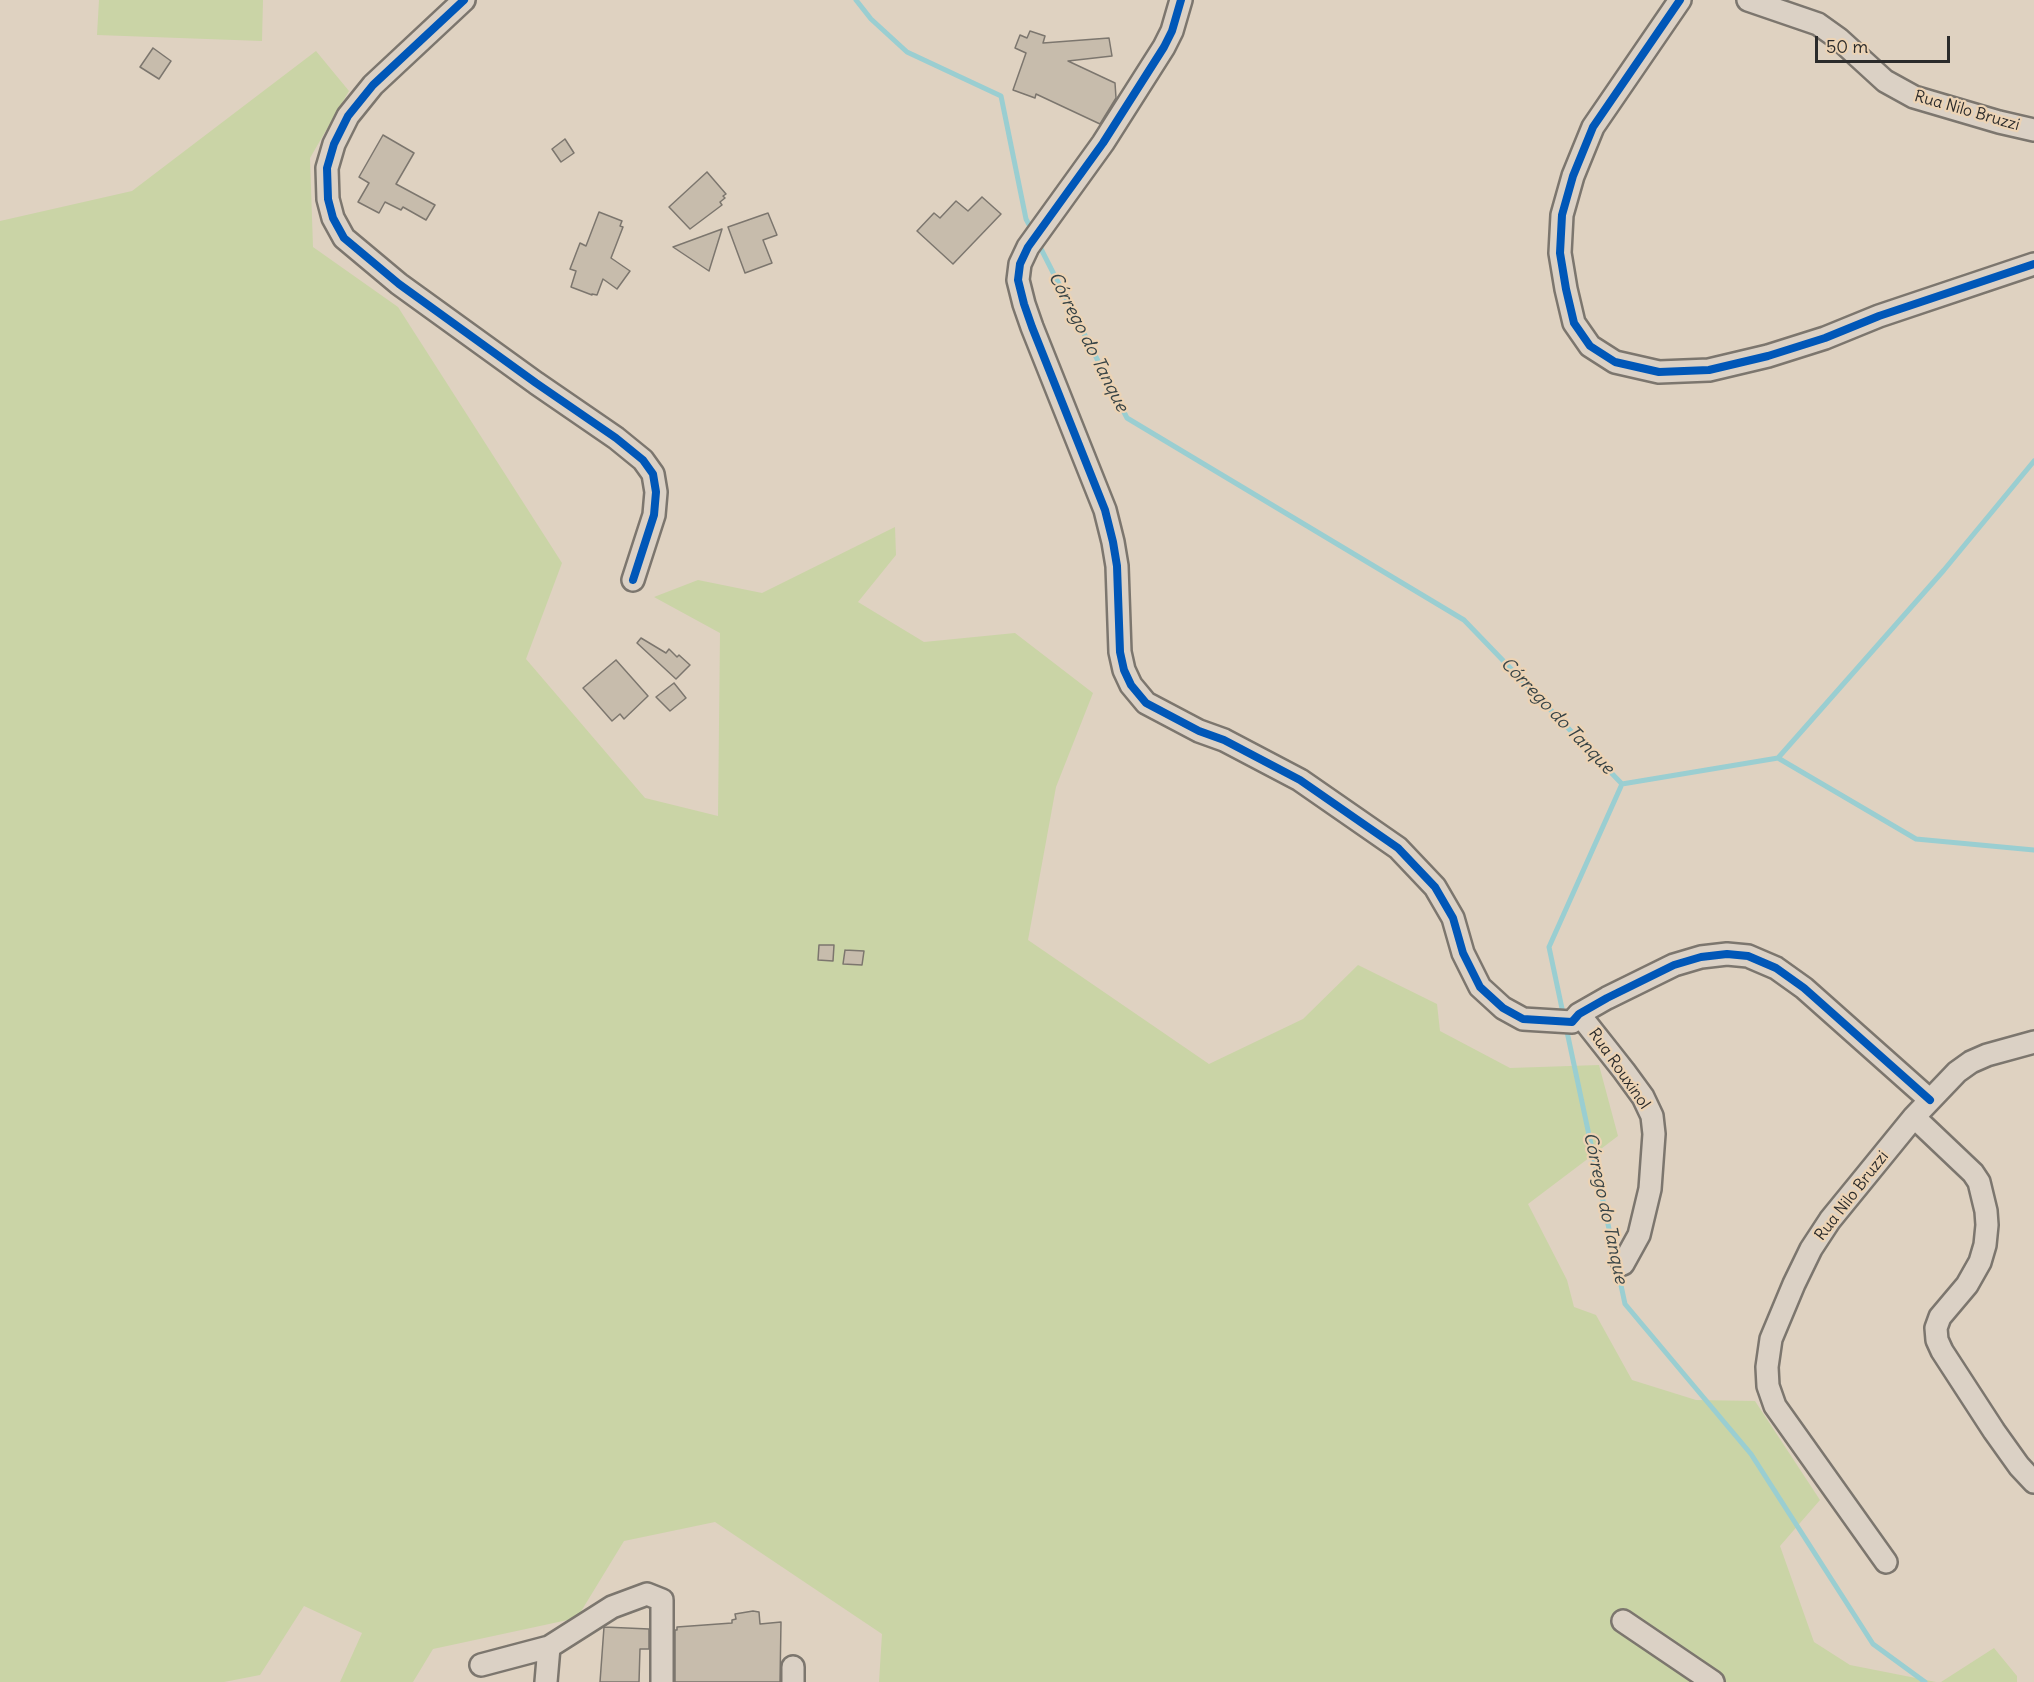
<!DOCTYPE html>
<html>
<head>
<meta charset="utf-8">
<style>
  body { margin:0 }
  #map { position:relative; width:2034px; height:1682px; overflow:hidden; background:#dfd2c1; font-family:Delius,sans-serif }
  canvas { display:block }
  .scale { position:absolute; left:1815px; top:36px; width:135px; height:27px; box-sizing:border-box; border:3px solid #2b2b2b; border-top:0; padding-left:8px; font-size:18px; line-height:21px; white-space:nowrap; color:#2b2b2b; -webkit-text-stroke:4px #ecd3b4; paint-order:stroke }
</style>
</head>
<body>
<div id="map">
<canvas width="2034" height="1682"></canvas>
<div class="scale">50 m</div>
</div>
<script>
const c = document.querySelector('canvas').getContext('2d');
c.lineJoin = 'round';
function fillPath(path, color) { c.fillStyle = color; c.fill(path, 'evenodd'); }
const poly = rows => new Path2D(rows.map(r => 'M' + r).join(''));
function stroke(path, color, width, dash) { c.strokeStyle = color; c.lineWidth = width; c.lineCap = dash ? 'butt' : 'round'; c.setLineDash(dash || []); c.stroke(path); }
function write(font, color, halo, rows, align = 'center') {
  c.font = font + ' Delius,sans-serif'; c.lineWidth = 4.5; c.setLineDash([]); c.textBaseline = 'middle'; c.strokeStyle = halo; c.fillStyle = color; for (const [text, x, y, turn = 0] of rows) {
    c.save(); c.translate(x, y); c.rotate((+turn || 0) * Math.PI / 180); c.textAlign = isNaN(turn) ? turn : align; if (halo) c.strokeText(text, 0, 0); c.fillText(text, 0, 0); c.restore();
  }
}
const green = poly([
  [99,0,263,0,262,41,97,35],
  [316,51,349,91,310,158,313,247,398,307,562,563,526,659,645,798,718,816,720,633,654,597,698,580,762,593,895,527,896,555,858,602,924,642,1015,633,1093,693,1056,787,1028,940,1209,1064,1303,1019,1358,965,1437,1004,1440,1031,1510,1068,1599,1065,1618,1136,1528,1204,1567,1280,1574,1307,1596,1315,1632,1380,1696,1400,1755,1401,1820,1500,1780,1546,1814,1642,1850,1665,1936,1682,879,1682,882,1634,715,1522,624,1541,577,1618,433,1649,413,1682,340,1682,362,1633,304,1606,260,1675,224,1682,0,1682,0,221,132,191],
  [1994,1648,2017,1676,2017,1682,1941,1682]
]);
const stream = poly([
  [856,0,871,19,907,52,1001,96,1026,219,1033,232],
  [1037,241,1127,418,1464,620,1622,784,1549,947,1564,1018],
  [1778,758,1944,570,2034,461],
  [1622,784,1778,758,1916,839,2034,850],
  [1566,1027,1625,1304,1751,1454,1873,1644,1925,1682]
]);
const building = poly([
  [1030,31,1045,36,1043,43,1109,38,1112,56,1068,61,1115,83,1116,98,1100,124,1036,94,1035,98,1013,90,1026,53,1015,48,1020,35,1027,38,1030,31],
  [153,48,171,61,159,79,140,67,153,48],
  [383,135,414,153,396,184,435,205,426,220,403,207,401,210,385,202,379,213,358,202,369,183,359,177,383,135],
  [565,139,574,153,561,162,552,149,565,139],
  [707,172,726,194,723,196,725,198,720,202,722,205,690,229,669,207,707,172],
  [982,197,1001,214,953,264,917,231,934,213,940,218,956,201,968,211,982,197],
  [599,212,622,221,620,226,623,227,611,258,630,271,617,289,603,279,597,295,592,294,592,295,571,287,576,271,570,269,580,243,586,246,599,212],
  [768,213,777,235,763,240,772,263,745,273,728,227,768,213],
  [722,229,709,271,673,247,722,229],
  [641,638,666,653,669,649,677,657,679,655,690,665,676,679,637,643,641,638],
  [616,660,648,696,624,719,620,714,612,721,583,688,616,660],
  [674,683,686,698,670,711,656,697,674,683],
  [819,945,834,945,833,961,818,960,819,945],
  [845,950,864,951,862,965,843,964,845,950],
  [753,1611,759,1612,760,1624,781,1622,780,1682,675,1682,675,1630,677,1630,677,1627,732,1623,732,1620,736,1619,735,1614,753,1611],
  [604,1627,649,1629,649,1649,640,1649,639,1682,600,1682,604,1627]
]);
const street = poly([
  [464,0,373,85,348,116,334,144,327,168,328,199,333,218,344,238,399,284,536,383,616,438,643,460,653,474,656,492,654,515,633,580],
  [1181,0,1172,31,1164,47,1103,143,1028,247,1020,264,1018,280,1024,304,1032,327,1105,510,1113,542,1117,566,1120,652,1124,670,1131,685,1146,703,1199,731,1224,740,1300,780,1398,848,1435,887,1453,918,1463,953,1480,987,1503,1008,1523,1019,1572,1022,1579,1014,1607,998,1674,965,1701,957,1727,954,1748,956,1776,968,1804,988,1930,1100],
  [1680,0,1593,127,1573,176,1562,215,1560,253,1566,289,1574,323,1590,346,1615,362,1659,372,1709,370,1768,356,1825,338,1879,316,2034,264],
  [1748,0,1818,24,1839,39,1885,81,1914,97,1999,122,2034,130],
  [1579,1014,1624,1071,1643,1097,1652,1116,1654,1134,1650,1189,1639,1235,1623,1264],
  [1914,1117,1973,1173,1979,1182,1986,1211,1987,1225,1985,1245,1980,1262,1967,1285,1940,1317,1936,1328,1937,1340,1942,1351,1994,1431,2019,1466,2034,1482],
  [1886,1562,1775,1406,1768,1386,1767,1367,1771,1339,1794,1284,1811,1249,1830,1220,1914,1117,1957,1072,1971,1062,1987,1055,2034,1042],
  [1623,1621,1713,1682],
  [549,1647,612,1607,647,1594,662,1600,662,1682],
  [481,1665,549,1647,546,1682],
  [793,1682,793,1667]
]);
const cycleway = poly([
  [464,0,373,85,348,116,334,144,327,168,328,199,333,218,344,238,399,284,536,383,616,438,643,460,653,474,656,492,654,515,633,580],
  [1181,0,1172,31,1164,47,1103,143,1028,247,1020,264,1018,280,1024,304,1032,327,1105,510,1113,542,1117,566,1120,652,1124,670,1131,685,1146,703,1199,731,1224,740,1300,780,1398,848,1435,887,1453,918,1463,953,1480,987,1503,1008,1523,1019,1572,1022,1579,1014,1607,998,1674,965,1701,957,1727,954,1748,956,1776,968,1804,988,1930,1100],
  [1680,0,1593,127,1573,176,1562,215,1560,253,1566,289,1574,323,1590,346,1615,362,1659,372,1709,370,1768,356,1825,338,1879,316,2034,264]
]);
const streetNames = [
  ["Rua Nilo Bruzzi",1967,111,16],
  ["Rua Rouxinol",1619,1069,55],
  ["Rua Nilo Bruzzi",1852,1196,-52]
];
const waterNames = [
  ["Córrego do Tanque",1088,342,63],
  ["Córrego do Tanque",1557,716,46],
  ["Córrego do Tanque",1605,1208,78]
];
fillPath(green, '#cad4a6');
stroke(stream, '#9aced1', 5);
fillPath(building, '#c7bcac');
stroke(building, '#7c766e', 1.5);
stroke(street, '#7c766e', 26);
stroke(street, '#dbd1c5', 21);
stroke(cycleway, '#0057b8', 8);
write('16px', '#2b2b2b', '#ecd3b4', streetNames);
write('italic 18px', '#374345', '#ecd3b4', waterNames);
</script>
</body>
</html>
